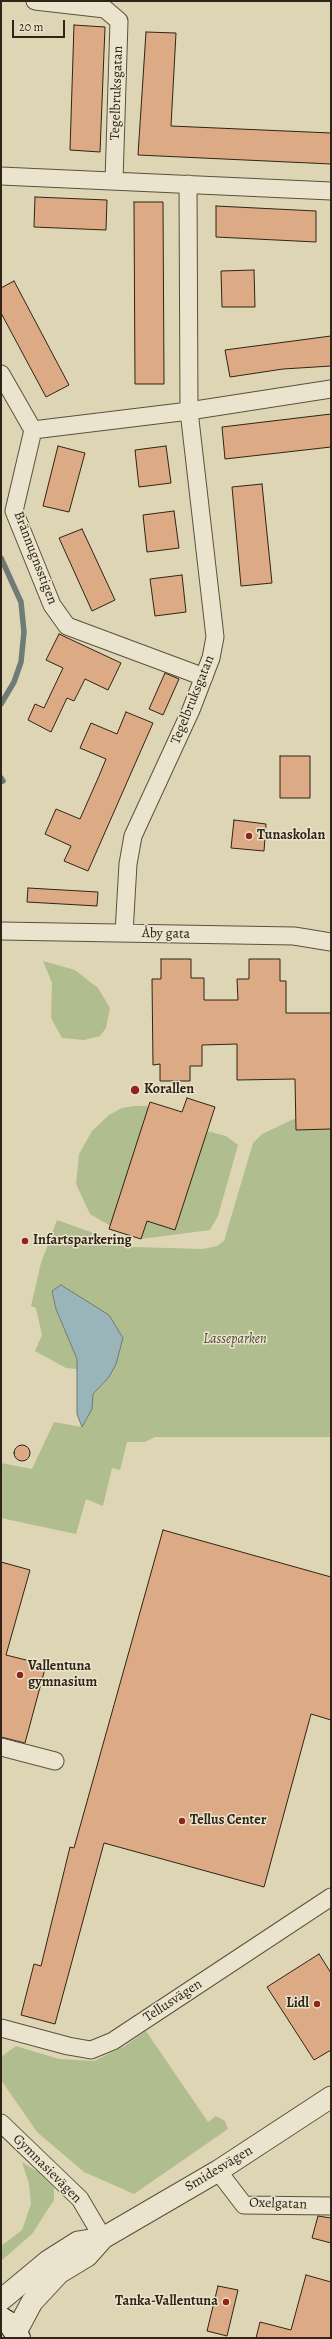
<!DOCTYPE html>
<html>
<head>
<meta charset="utf-8">
<style>
  body { margin:0 }
  #map { position:relative; width:332px; height:2339px; overflow:hidden; background:#ded5b4; font-family:Alegreya,serif }
  canvas { display:block }
  .frame { position:absolute; inset:0; border:2px solid #2f2415; pointer-events:none }
  .scale { position:absolute; left:12px; top:20px; width:53px; height:18px; box-sizing:border-box; border:2px solid #2f2415; border-top:0; padding-left:5px; font-size:12px; line-height:14px; white-space:nowrap; color:#2f2415; -webkit-text-stroke:3px #eae4ce; paint-order:stroke }
</style>
</head>
<body>
<div id="map">
<canvas width="332" height="2339"></canvas>
<div class="frame"></div>
<div class="scale">20 m</div>
</div>
<script>
const c = document.querySelector('canvas').getContext('2d');
c.lineJoin = 'round';
function fillPath(path, color) { c.fillStyle = color; c.fill(path, 'evenodd'); }
const poly = rows => new Path2D(rows.map(r => 'M' + r).join(''));
function stroke(path, color, width, dash) { c.strokeStyle = color; c.lineWidth = width; c.lineCap = dash ? 'butt' : 'round'; c.setLineDash(dash || []); c.stroke(path); }
function write(font, color, halo, rows, align = 'center') {
  c.font = font + ' Alegreya,serif'; c.lineWidth = 3; c.setLineDash([]); c.textBaseline = 'middle'; c.strokeStyle = halo; c.fillStyle = color; for (const [text, x, y, turn = 0] of rows) {
    c.save(); c.translate(x, y); c.rotate((+turn || 0) * Math.PI / 180); c.textAlign = isNaN(turn) ? turn : align; if (halo) c.strokeText(text, 0, 0); c.fillText(text, 0, 0); c.restore();
  }
}
const green = poly([
  [43,961,75,970,98,988,110,1008,106,1028,100,1036,84,1040,62,1038,51,1018,52,983],
  [134,1106,146,1106,154,1109,116,1229,90,1214,76,1184,79,1154,92,1131,109,1115,122,1108],
  [296,1118,296,1130,331,1129,331,1437,155,1437,145,1442,127,1442,120,1470,112,1468,103,1506,86,1499,76,1534,1,1518,1,1463,32,1469,54,1422,82,1427,92,1409,93,1394,109,1377,61,1285,52,1292,56,1309,77,1359,77,1369,66,1368,35,1351,42,1335,36,1308,31,1306,41,1263,57,1220,133,1247,203,1249,217,1246,224,1241,253,1143,262,1134],
  [207,1131,226,1136,238,1145,218,1216,210,1230,141,1239,147,1221,175,1230],
  [146,2031,208,2122,216,2116,225,2121,228,2129,134,2194,84,2172,37,2132,1,2080,1,2057,16,2046,59,2059,94,2061,125,2046],
  [22,2162,38,2172,54,2188,54,2200,32,2234,1,2261,1,2246,22,2230,31,2204,29,2184]
]);
const water = poly([
  [61,1285,109,1315,123,1338,116,1364,109,1377,93,1394,92,1409,82,1427,77,1414,77,1359,56,1309,52,1291,61,1285]
]);
const stream = poly([
  [1,558,21,602,24,632,21,662,14,682,1,704],
  [1,778,3,781]
]);
const building = poly([
  [74,25,105,27,100,152,70,150,74,25],
  [146,32,176,33,171,126,331,133,331,164,138,155,146,32],
  [35,197,107,200,106,230,34,227,35,197],
  [134,202,163,202,164,384,135,384,134,202],
  [216,206,316,211,316,242,216,237,216,206],
  [254,270,255,307,222,307,221,271,254,270],
  [14,281,69,385,46,397,1,313,1,288,14,281],
  [331,336,331,366,283,369,230,377,225,350,331,336],
  [331,414,331,447,225,459,222,427,331,414],
  [58,446,85,453,69,512,43,506,58,446],
  [166,446,171,483,139,487,135,450,166,446],
  [262,484,272,583,241,586,232,487,262,484],
  [174,511,179,548,147,552,143,515,174,511],
  [82,529,115,600,92,611,59,538,82,529],
  [182,575,186,612,155,616,150,579,182,575],
  [59,634,121,663,108,690,85,679,74,701,67,698,51,732,28,720,35,704,44,708,63,668,46,660,59,634],
  [165,673,179,679,163,715,149,709,165,673],
  [126,712,153,723,88,871,64,861,71,846,45,834,56,809,80,819,99,776,106,759,80,748,91,723,117,734,126,712],
  [280,756,310,756,310,798,280,798,280,756],
  [234,820,266,824,264,851,231,848,234,820],
  [28,888,98,892,97,906,27,902,28,888],
  [161,959,191,959,191,978,204,978,204,1000,238,1000,237,979,249,979,249,959,280,959,280,981,286,981,286,1013,331,1013,331,1129,296,1130,295,1079,237,1080,237,1044,202,1045,202,1066,190,1066,190,1081,160,1081,160,1064,153,1065,152,979,161,979,161,959],
  [187,1098,215,1107,175,1230,147,1221,141,1239,109,1229,150,1102,182,1112,187,1098],
  '14 1453a8 8 0 1 1 16 0a8 8 0 1 1-16 0Z',
  [163,1530,331,1577,331,1720,311,1714,264,1887,104,1843,55,2024,21,2015,34,1964,41,1966,70,1847,74,1848,163,1530],
  [1,1562,30,1570,6,1655,46,1665,25,1743,1,1737,1,1562],
  [319,1954,331,1973,331,2050,314,2060,267,1987,319,1954],
  [318,2216,331,2218,331,2243,312,2238,318,2216],
  [306,2275,331,2282,331,2338,256,2338,260,2322,291,2330,306,2275],
  [218,2286,238,2290,227,2336,207,2331,218,2286]
]);
const minor = poly([
  [35,1,105,9,119,21,114,181],
  [1,176,331,191],
  [1,374,33,430,14,511,52,605,67,626,204,677],
  [33,430,189,411,331,389],
  [1,931,294,936,331,942],
  [124,933,128,864,133,836,191,710,211,658,215,637,189,411,188,184],
  [1,1747,55,1761],
  [1,2028,68,2046,91,2050,113,2041,331,1897],
  [1,2123,80,2199,103,2238],
  [218,2171,244,2205,331,2206]
]);
const tertiary = poly([
  [1,2300,48,2261,78,2242,103,2238],
  [16,2332,32,2302,59,2273,87,2256,103,2238,218,2171,331,2097]
]);
const secondary = poly([
  [1,2318,9,2323,19,2338]
]);
const markers = [
  [249,836,4,"#8f2418"],
  [135,1090,5,"#8f2418"],
  [25,1241,4,"#8f2418"],
  [20,1675,4,"#8f2418"],
  [182,1821,4,"#8f2418"],
  [317,2004,4,"#8f2418"],
  [226,2302,4,"#8f2418"]
];
const streetNames = [
  ["Tegelbruksgatan",117,93,-88],
  ["Brännugnsstigen",35,558,69],
  ["Tegelbruksgatan",193,700,-68],
  ["Åby gata",166,934,1],
  ["Tellusvägen",173,2001,-33],
  ["Gymnasievägen",47,2169,45],
  ["Smidesvägen",219,2169,-31],
  ["Oxelgatan",278,2204,2]
];
const poiNames = [
  ["Tunaskolan",257,836],
  ["Korallen",144,1090],
  ["Infartsparkering",33,1241],
  ["Vallentuna",28,1667],
  ["gymnasium",28,1683],
  ["Tellus Center",190,1821],
  ["Lidl",309,2004,"right"],
  ["Tanka-Vallentuna",218,2302,"right"]
];
const parkNames = [
  ["Lasseparken",235,1340]
];
fillPath(green, '#b0bd8e');
fillPath(water, '#9ab5b9');
stroke(water, '#6f7b77', 1);
stroke(stream, '#6f7b77', 5.5);
fillPath(building, '#ddaa86');
stroke(building, '#2f2415', 1);
stroke(minor, '#5b503d', 19);
stroke(tertiary, '#5b503d', 23);
stroke(secondary, '#2f2415', 24);
stroke(minor, '#eae4ce', 17);
stroke(tertiary, '#eae4ce', 21);
stroke(secondary, '#eae4ce', 22);
for (const [x, y, r, color] of markers) { const dot = new Path2D(); dot.arc(x, y, r, 0, 2 * Math.PI); c.fillStyle = color; c.fill(dot); stroke(dot, '#eae4ce', 1.5); }
write('14px', '#2f2415', '#eae4ce', streetNames);
write('bold 14px', '#2f2415', '#eae4ce', poiNames, 'left');
write('italic 14px', '#4f4a33', '#eae4ce', parkNames);
</script>
</body>
</html>
